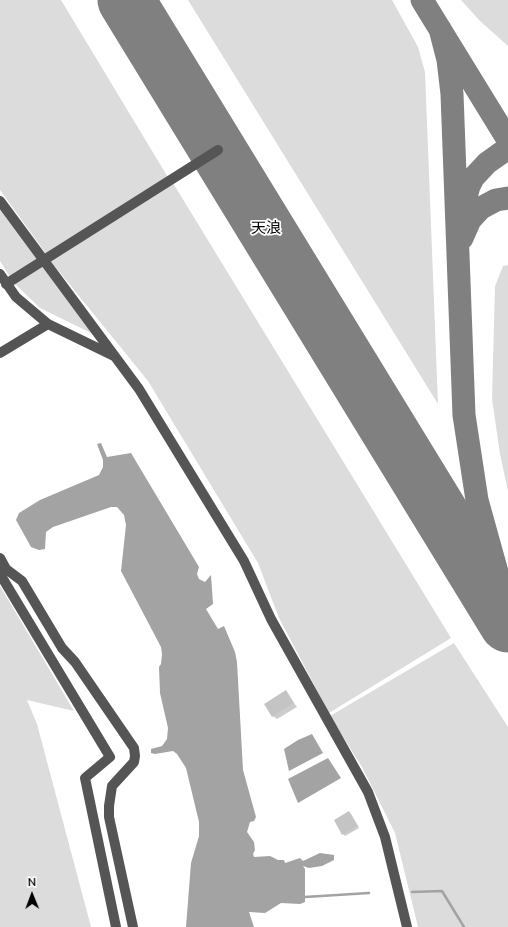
<!DOCTYPE html>
<html>
<head>
<meta charset="utf-8">
<style>
  body { margin:0 }
  #map { position:relative; width:508px; height:927px; overflow:hidden; background:#fff; font-family:"Nunito Sans",sans-serif }
  canvas { display:block }
  .north { position:absolute; left:12px; top:875px; width:40px; height:40px; -webkit-text-stroke:3px #fff; paint-order:stroke; rotate:359deg; font-size:11px; font-weight:700; line-height:16px; text-align:center; color:#000 }
  .north::after { content:''; display:block; margin:auto; width:14px; height:18px; background:#000; clip-path:polygon(50% 0,100% 100%,50% 72%,0 100%) }
</style>
</head>
<body>
<div id="map">
<canvas width="508" height="927"></canvas>
<div class="north">N</div>
</div>
<script>
const c = document.querySelector('canvas').getContext('2d');
c.lineJoin = 'round';
function fillPath(path, color) { c.fillStyle = color; c.fill(path, 'evenodd'); }
const poly = rows => new Path2D(rows.map(r => 'M' + r).join(''));
function stroke(path, color, width, dash) { c.strokeStyle = color; c.lineWidth = width; c.lineCap = dash ? 'butt' : 'round'; c.setLineDash(dash || []); c.stroke(path); }
function write(font, color, halo, rows, align = 'center') {
  c.font = font + ' "Nunito Sans","Noto Sans JP",sans-serif'; c.lineWidth = 3.5; c.setLineDash([]); c.textBaseline = 'middle'; c.strokeStyle = halo; c.fillStyle = color; for (const [text, x, y, turn = 0] of rows) {
    c.save(); c.translate(x, y); c.rotate((+turn || 0) * Math.PI / 180); c.textAlign = isNaN(turn) ? turn : align; if (halo) c.strokeText(text, 0, 0); c.fillText(text, 0, 0); c.restore();
  }
}
const green = poly([
  [0,0,61,0,169,179,47,255,0,190],
  [188,0,392,0,418,47,425,72,438,404],
  [461,0,508,0,508,46,480,21],
  [173,183,451,638,329,713,279,618,258,563,148,381,49,259],
  [0,210,95,335,40,308,13,282,0,261],
  [508,265,508,491,500,454,492,399,495,286,503,266],
  [0,586,74,711,27,700,37,724,91,927,0,927],
  [454,643,508,727,508,927,418,927,395,833,362,767,330,716]
]);
const water = poly([
  [101,443,107,457,131,453,199,567,197,574,199,579,205,582,211,575,213,604,206,609,218,629,224,626,235,652,237,662,243,770,256,817,254,821,250,822,247,832,254,842,255,850,253,854,254,857,270,856,278,860,284,860,285,863,300,858,303,861,320,853,334,855,334,860,322,866,309,868,303,866,305,869,305,902,300,904,281,903,265,913,249,912,254,927,186,927,191,863,199,836,199,822,186,768,177,754,173,751,155,754,151,753,151,749,162,746,167,739,168,728,160,693,159,667,161,664,162,654,161,647,121,571,126,525,124,515,117,507,111,507,53,527,46,532,45,549,39,550,31,547,16,520,19,513,40,500,99,475,103,467,103,460,97,444],
  [312,734,323,753,289,771,284,749,298,740],
  [328,758,341,778,298,803,288,779]
]);
const shadow = poly([
  [286,692,297,707,277,719,273,716],
  [351,814,359,828,345,836,343,834]
]);
const stream = poly([
  [412,892,442,891,464,927],
  [305,897,369,893]
]);
const taxiway = poly([
  [422,0,508,140],
  [440,29,448,60,452,94,464,415,477,500,497,572,508,601],
  [462,212,469,186,473,178,487,163,508,148],
  [462,238,470,220,481,208,496,200,508,198]
]);
const runway = poly([
  [126,0,508,624]
]);
const building = poly([
  [286,690,294,703,272,717,264,704],
  [349,811,358,826,342,835,334,820]
]);
const minor = poly([
  [0,201,139,389,244,561,271,619,368,792,385,837,407,927],
  [0,274,16,297,48,324,114,356],
  [6,284,218,150],
  [0,353,48,324],
  [0,558,6,569,22,581,62,648,75,662,134,748,135,756,134,762,112,786,109,806,109,817,133,927],
  [0,574,110,757,85,778,116,927]
]);
const quarterNames = [
  ["天浪",266,229]
];
fillPath(green, '#dcdcdc');
fillPath(water, '#a3a3a3');
fillPath(shadow, '#0003');
stroke(stream, '#a3a3a3', 2.5);
stroke(taxiway, '#808080', 23);
stroke(runway, '#808080', 57);
fillPath(building, '#c4c4c4');
stroke(minor, '#555', 10);
write('15px', '#000', '#fff', quarterNames);
</script>
</body>
</html>
